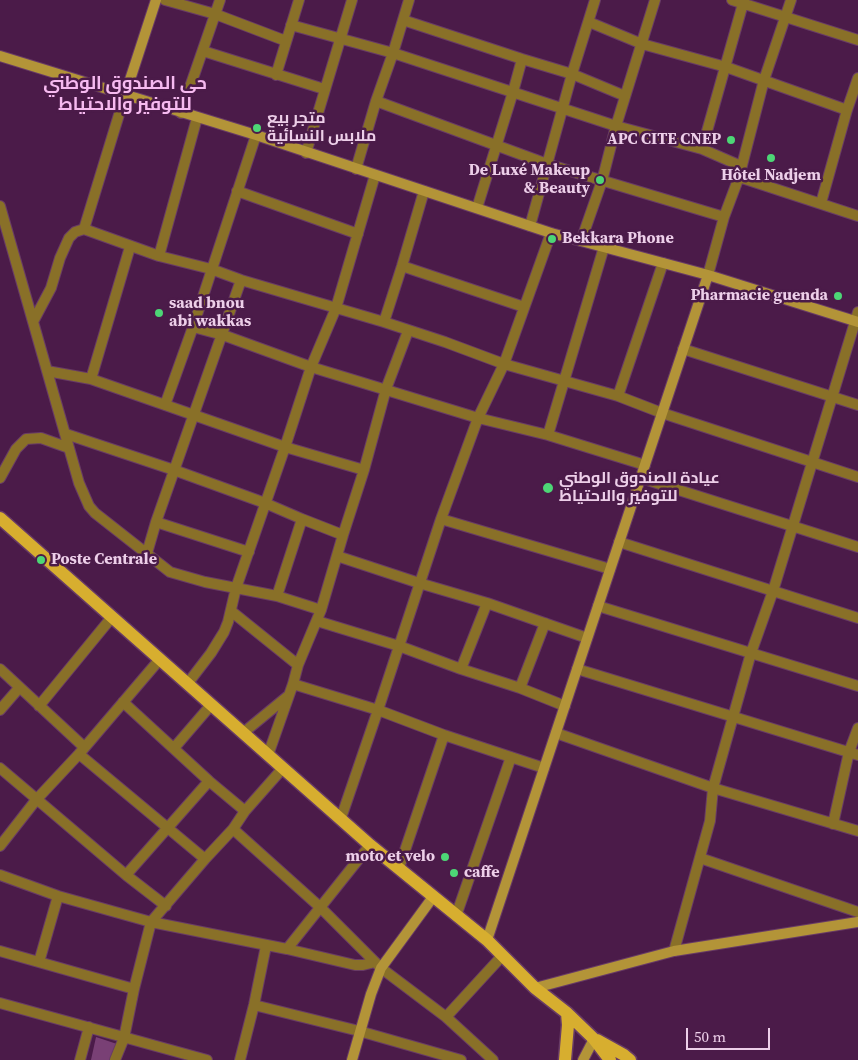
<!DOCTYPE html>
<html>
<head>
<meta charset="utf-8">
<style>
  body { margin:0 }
  #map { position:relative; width:858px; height:1060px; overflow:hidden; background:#4b1b49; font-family:"Source Serif 4",serif }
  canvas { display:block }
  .scale { position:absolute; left:686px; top:1028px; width:84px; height:22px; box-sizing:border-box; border:2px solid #edcfe9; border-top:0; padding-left:6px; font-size:15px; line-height:18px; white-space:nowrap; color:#edcfe9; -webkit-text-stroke:4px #4b1b49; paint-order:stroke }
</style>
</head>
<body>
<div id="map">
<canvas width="858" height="1060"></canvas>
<div class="scale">50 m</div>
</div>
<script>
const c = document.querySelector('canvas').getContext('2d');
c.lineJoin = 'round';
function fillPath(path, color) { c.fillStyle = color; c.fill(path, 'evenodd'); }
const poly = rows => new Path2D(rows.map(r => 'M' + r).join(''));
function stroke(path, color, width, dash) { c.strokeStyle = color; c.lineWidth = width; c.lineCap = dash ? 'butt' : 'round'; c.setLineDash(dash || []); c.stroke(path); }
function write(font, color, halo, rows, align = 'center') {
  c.font = font + ' "Source Serif 4",Cairo,serif'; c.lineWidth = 5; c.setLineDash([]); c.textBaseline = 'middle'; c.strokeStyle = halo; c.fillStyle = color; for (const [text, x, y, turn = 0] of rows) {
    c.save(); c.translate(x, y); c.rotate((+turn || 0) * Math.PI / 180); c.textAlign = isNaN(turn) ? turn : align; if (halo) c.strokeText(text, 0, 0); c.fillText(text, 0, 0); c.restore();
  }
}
const green = poly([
  [96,1037,120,1045,111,1060,91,1060]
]);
const street = poly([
  [165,0,215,14,286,41],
  [732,0,858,40],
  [403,20,522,59,572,74,625,96],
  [589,22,642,44,726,67,847,110],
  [291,25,393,53,616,126,702,149,741,166],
  [203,51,324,89],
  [276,75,299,0],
  [376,101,547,164,724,217],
  [181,113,220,0],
  [702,149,744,0],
  [306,153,352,0],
  [356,169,376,101,393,53,409,0],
  [739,177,858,216],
  [237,191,358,234],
  [821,203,847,110,858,78],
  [0,206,79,483,89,506,95,513,170,572,205,582,277,596,321,610],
  [477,208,513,92,522,59],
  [530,226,572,74,595,0],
  [84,229,159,256,211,269,241,280,384,322,445,342,504,364,618,396,662,413,858,477],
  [581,241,602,181,616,126,655,0],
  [159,256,197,118],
  [402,266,524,307],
  [708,275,724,217,739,177,764,80,791,0],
  [34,320,51,288,60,258,69,238,75,232,84,229,125,95],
  [384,322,402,266,424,191],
  [193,327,223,335,311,367,478,418,548,435,645,465],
  [683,349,858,405],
  [47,371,91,379,285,447,364,470],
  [91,379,130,247],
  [618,396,663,263],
  [165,405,193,327,256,135],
  [66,434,174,470,265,503,302,519,343,535],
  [548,435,604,247],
  [0,478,16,449,26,439,41,438,69,448],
  [641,478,858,547],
  [441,519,610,569],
  [156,522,249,552],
  [619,542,858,618],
  [147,553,156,522,241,280],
  [337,556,419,583,487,603,587,638],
  [277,596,302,519],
  [598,606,858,686],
  [231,611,298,665],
  [317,621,399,646,461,669,520,688,565,706],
  [0,669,84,747],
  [461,669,487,603],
  [577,669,858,755],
  [188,683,211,653,224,632,228,622,236,588,285,447,311,367,336,308,375,175],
  [293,684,378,710,444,735,544,768],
  [520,688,545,623],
  [123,702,209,781,245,811],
  [39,706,112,617],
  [0,710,19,688],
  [243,733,288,696],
  [556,733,713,788,858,831],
  [174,748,211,705],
  [79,754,205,859],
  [268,755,293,684,298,665,321,610,343,535,364,470,386,389,408,331],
  [0,768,126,875,166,906],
  [341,818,378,710,441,519,478,418,504,364,551,233],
  [833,824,849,752,858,728],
  [233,829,321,908,381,968,446,1017,493,1060],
  [370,845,287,949,355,965,363,965,375,962],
  [0,846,36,800,79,754,160,659],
  [700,858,858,912],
  [399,868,444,735],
  [0,875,58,896,151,922,287,949],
  [126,875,209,781],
  [456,916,511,757],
  [0,951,134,989],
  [674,951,710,821,713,788,751,653,773,591,858,312],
  [39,962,58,896],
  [0,1003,207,1060],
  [254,1005,359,1031,461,1060],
  [446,1017,502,956],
  [80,1060,89,1027],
  [115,1060,124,1038,134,989,151,922,205,859,233,829,245,811,283,768],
  [240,1060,254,1005,266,946]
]);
const secondary = poly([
  [0,56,256,135,551,233,708,275,858,322],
  [125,95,156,0],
  [487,940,708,275],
  [535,988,674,951,858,922],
  [352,1060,371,994,381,968,433,897],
  [583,1060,594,1039]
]);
const primary = poly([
  [0,518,370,845,487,940,535,988,567,1013,594,1039,610,1060],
  [597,1040,624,1055,630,1060],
  [565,1060,568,1025,567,1013]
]);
const markers = [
  [257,128,5,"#4dd676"],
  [731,140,5,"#4dd676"],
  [771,158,5,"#4dd676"],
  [600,180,5,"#4dd676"],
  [552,239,5,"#4dd676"],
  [838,296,5,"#4dd676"],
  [159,313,5,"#4dd676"],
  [548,488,6,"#4dd676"],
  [41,560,5,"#4dd676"],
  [445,857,5,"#4dd676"],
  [454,873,5,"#4dd676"]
];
const poiNames = [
  ["متجر بيع",267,119],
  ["ملابس النسائية",267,137],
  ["APC CITE CNEP",721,140,"right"],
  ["De Luxé Makeup",590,171,"right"],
  ["& Beauty",590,189,"right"],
  ["Hôtel Nadjem",771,176,"center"],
  ["Bekkara Phone",562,239],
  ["Pharmacie guenda",828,296,"right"],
  ["saad bnou",169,304],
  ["abi wakkas",169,322],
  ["عيادة الصندوق الوطني",559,479],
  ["للتوفير والاحتياط",559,497],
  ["Poste Centrale",51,560],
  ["moto et velo",435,857,"right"],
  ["caffe",464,873]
];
const neighbourhoodNames = [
  ["حي الصندوق الوطني",125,84],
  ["للتوفير والاحتياط",125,105]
];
fillPath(green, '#794075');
stroke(street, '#683b66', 12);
stroke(secondary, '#683b66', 12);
stroke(primary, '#683b66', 15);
stroke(street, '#897028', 10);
stroke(secondary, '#b39438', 10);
stroke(primary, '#d7ae2f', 12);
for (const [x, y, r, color] of markers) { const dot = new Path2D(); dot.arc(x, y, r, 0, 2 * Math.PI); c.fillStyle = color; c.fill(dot); stroke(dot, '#4b1b49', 2); }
write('bold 16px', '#edcfe9', '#4b1b49', poiNames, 'left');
write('bold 18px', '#f6baf0', '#4b1b49', neighbourhoodNames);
</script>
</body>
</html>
